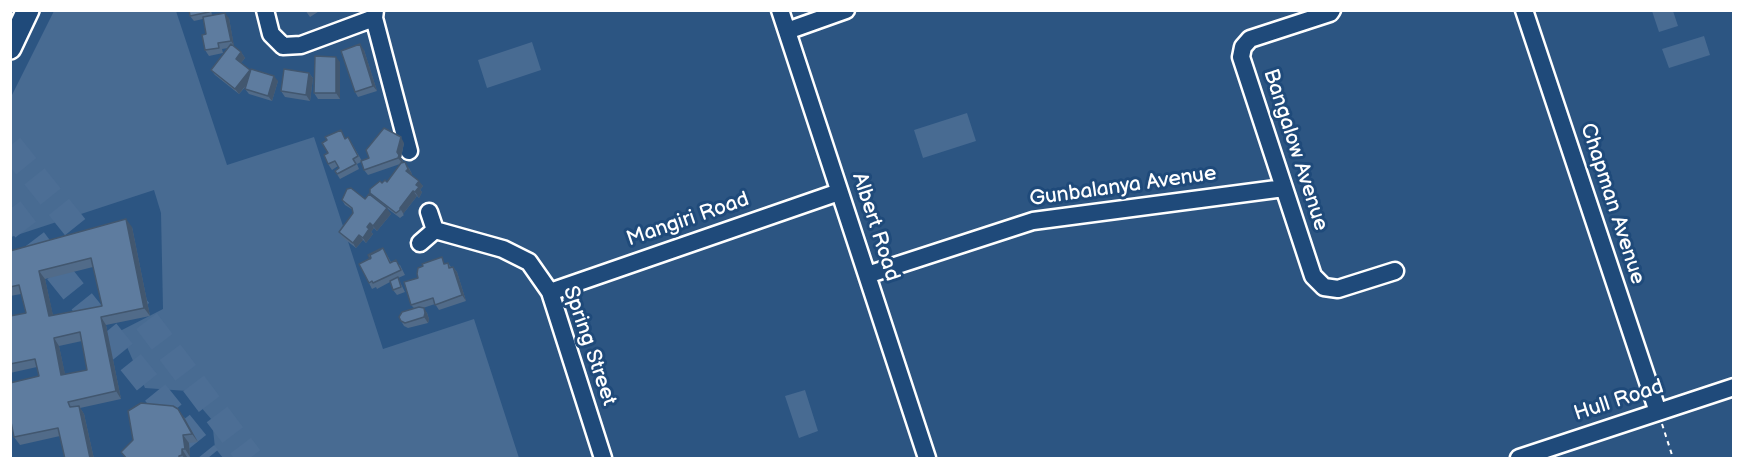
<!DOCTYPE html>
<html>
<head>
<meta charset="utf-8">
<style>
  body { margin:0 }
  #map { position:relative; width:1744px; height:469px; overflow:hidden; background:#2c5582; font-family:"Balsamiq Sans",sans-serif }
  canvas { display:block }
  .frame { position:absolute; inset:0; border:12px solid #fff; pointer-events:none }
</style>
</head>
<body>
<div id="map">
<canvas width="1744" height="469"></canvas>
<div class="frame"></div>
</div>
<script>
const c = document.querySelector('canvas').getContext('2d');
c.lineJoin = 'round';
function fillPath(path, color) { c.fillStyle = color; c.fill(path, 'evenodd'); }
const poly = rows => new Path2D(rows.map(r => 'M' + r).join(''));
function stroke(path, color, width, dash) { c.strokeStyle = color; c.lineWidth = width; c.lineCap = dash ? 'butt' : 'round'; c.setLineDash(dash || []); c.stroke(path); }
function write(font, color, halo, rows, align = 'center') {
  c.font = font + ' "Balsamiq Sans",sans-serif'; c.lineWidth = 6; c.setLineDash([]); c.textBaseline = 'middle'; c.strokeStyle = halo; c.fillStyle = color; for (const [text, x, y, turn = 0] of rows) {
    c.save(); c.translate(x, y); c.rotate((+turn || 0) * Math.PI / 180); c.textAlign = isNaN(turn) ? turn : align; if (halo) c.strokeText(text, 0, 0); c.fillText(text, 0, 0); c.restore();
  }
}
const green = poly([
  [54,11,176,11,227,165,314,137,383,349,474,319,519,458,223,458,215,448,212,420,187,391,145,388,120,331,163,309,161,213,154,190,11,237,10,99],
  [1652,11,1673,11,1678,26,1659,32],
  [1704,36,1710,55,1669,68,1662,49],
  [532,42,541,70,487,88,478,60],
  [967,113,976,141,923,158,914,130],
  [805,390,818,431,799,438,785,396]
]);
const highwayTunnel = poly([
  [10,146,100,258],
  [10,209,54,267,208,458],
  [123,290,250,458]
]);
const path = poly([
  [1662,424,1673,458]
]);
const minor = poly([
  [265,10,271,34,283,46,301,45,374,18,375,10],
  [780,10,927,458],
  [1332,10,1330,13,1250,39,1243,47,1241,57,1313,276,1324,287,1338,289,1395,271],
  [1524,10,1658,412],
  [374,18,409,151],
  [787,31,846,10],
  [429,212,435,230,503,249,529,262,550,292,603,458],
  [420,243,435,230],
  [867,275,1033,221,1284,188],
  [550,292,839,192],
  [1519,458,1734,387]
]);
const major = poly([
  [10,48,28,10]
]);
const wall = poly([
  [189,10,211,10,212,15,229,18,234,47,241,52,245,58,241,63,251,71,278,81,272,101,249,94,245,89,247,85,239,94,215,75,211,70,228,48,222,49,223,53,209,56,205,50,206,34,203,19,194,21,190,16],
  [305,10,321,10,310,17],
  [364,50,377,91,358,97,355,92],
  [340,62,340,99,318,99,314,93],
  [309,73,313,78,310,101,285,97,281,91],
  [348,137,362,161,404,143,401,158,403,161,402,163,409,168,412,174,411,175,423,186,420,190,422,192,419,198,417,196,403,214,404,215,400,218,376,200,391,214,377,231,374,228,371,232,373,234,366,243,363,240,356,248,342,237,339,232,353,213,353,210,345,205,342,200,374,198,370,193,382,183,387,182,400,164,368,175,364,170,361,162,357,164,359,169,340,179,335,171,339,168,338,166,332,170,328,164,328,153],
  [132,227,150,316,106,325,121,399,80,408,84,414,94,459,65,459,60,436,20,445,14,437,39,376,37,367,10,373,10,316,26,313,21,294,10,296,10,251],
  [93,267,102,306,53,316,45,279],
  [82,341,87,370,65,375,59,346],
  [383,248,391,262,400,265,405,275,398,278,405,292,397,295,393,290,390,282,377,289,376,287,372,289,369,283,370,259],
  [448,263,451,267,453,267,457,272,466,301,439,310,435,304,423,308,427,313,429,319,428,323,408,328,404,326,401,321,414,308,411,305,418,278],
  [184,417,198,442,189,443,190,457,187,457,187,459,126,459,121,452]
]);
const shadedWall = poly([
  [225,13,229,18,234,46,231,41],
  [360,44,364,50,377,91,373,86],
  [241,52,245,58,240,64,236,59],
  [336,57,340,62,340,99,336,93],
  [250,70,254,75,239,94,235,89],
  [309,73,313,78,310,101,306,95],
  [274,76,278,81,272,101,268,96],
  [401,137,404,143,401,158,397,152],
  [399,155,403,161,402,163,398,158],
  [405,162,412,174,410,177,406,171],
  [419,181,423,186,420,190,422,192,419,198,415,192,416,185],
  [413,191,417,196,403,214,404,215,400,208],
  [387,208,391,214,377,231,373,226],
  [126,219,132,227,150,316,144,308],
  [370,223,374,228,371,232,373,234,366,243,363,238,367,227],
  [359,235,363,240,356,248,353,243],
  [453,267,457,272,466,301,462,295],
  [39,271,45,279,55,324,49,316],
  [424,308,427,313,429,319,428,323,424,317],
  [101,317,106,325,121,399,116,391],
  [54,338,59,346,67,383,61,375],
  [79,406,84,414,94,459,91,459,90,458],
  [178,409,184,417,198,442,192,434],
  [183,435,189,443,190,457,185,449],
  [182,449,187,457,187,459,185,459,182,455]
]);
const building = poly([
  [189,10,208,10,209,12,190,16,189,10],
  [225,13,231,41,218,43,219,48,205,50,202,35,206,34,203,17,225,13],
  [231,44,241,52,236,59,250,70,235,89,211,70,231,44],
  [360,44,373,86,355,92,341,51,360,44],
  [315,56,336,57,336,93,314,93,315,56],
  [251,69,274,76,268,96,245,89,251,69],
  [284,69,309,73,306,95,281,91,284,69],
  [384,128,401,137,397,152,399,155,398,158,364,170,361,161,369,158,366,150,384,128],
  [341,130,345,139,348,137,358,156,353,159,356,164,337,174,335,171,339,168,335,161,328,164,324,155,328,153,322,143,327,140,325,137,341,130],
  [405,162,408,169,406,171,419,181,416,185,419,187,415,192,413,191,400,208,400,210,396,213,370,193,370,189,380,181,382,183,385,180,387,182,401,163,405,162],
  [351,188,365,199,369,194,387,208,373,226,370,223,367,227,369,229,363,238,359,235,353,243,339,232,353,213,352,208,342,200,347,189,351,188],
  [126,219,144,308,101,317,116,391,68,402,70,407,79,406,90,458,85,459,65,459,58,428,14,437,10,417,10,383,39,376,35,359,10,364,10,316,26,313,19,285,10,287,10,251,126,219],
  [91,258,102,306,49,316,39,271,91,258],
  [80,332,87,370,61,375,54,338,80,332],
  [383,248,390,263,396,260,401,270,373,283,372,281,369,283,359,264,371,258,370,255,383,248],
  [380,249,380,250,370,255,371,258,370,259,368,255,380,249],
  [442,257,444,264,448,263,449,268,453,267,462,295,435,305,433,298,411,305,404,282,418,278,417,274,418,268,423,266,422,264,442,257],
  [398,277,401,287,393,290,390,281,398,277],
  [419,307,424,308,425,313,424,317,405,323,401,321,399,317,402,312,419,307],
  [141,403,173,406,178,409,192,434,183,435,185,449,182,449,182,455,179,456,179,459,127,459,121,452,133,440,128,411,141,403]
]);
const streetNames = [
  ["Bangalow Avenue",1295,150,72],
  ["Gunbalanya Avenue",1123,187,-8],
  ["Chapman Avenue",1612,204,72],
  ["Mangiri Road",688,220,-19],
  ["Albert Road",875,227,72],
  ["Spring Street",589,346,71],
  ["Hull Road",1619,401,-18]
];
fillPath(green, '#486b92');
stroke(highwayTunnel, '#4c6e95', 26, [26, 13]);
stroke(minor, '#fff', 21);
stroke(major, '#fff', 26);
stroke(path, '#fff', 2, [4.5, 4.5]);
stroke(minor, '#1f4a7a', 16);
stroke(major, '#1f4a7a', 21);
fillPath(wall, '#516b89');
fillPath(shadedWall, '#42576f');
fillPath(building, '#5e7c9f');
stroke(building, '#42576f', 1.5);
write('21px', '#fff', '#1f4a7a', streetNames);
</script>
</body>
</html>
